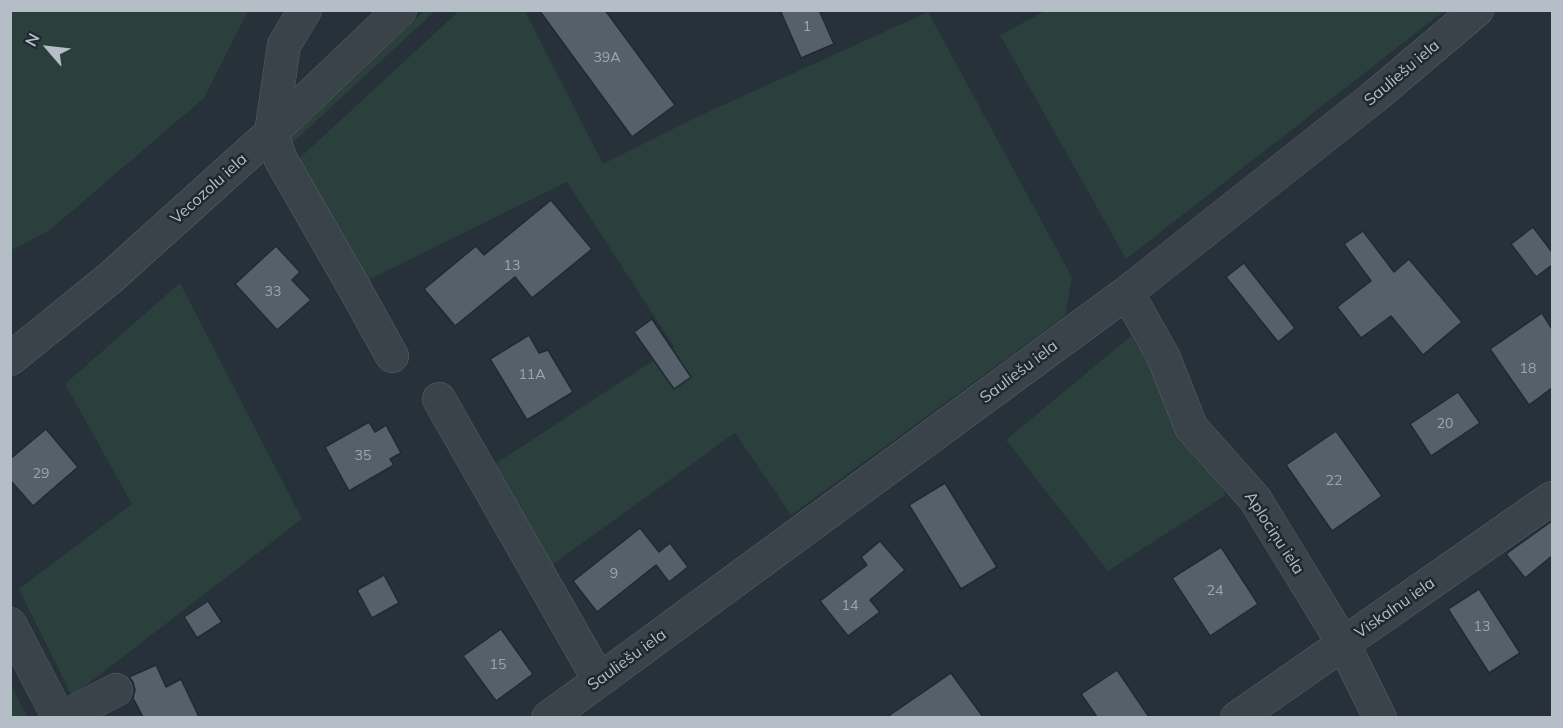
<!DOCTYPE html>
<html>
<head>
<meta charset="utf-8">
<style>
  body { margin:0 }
  #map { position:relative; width:1563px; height:728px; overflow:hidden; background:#26313a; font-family:Mulish,sans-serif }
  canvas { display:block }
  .frame { position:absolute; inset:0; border:12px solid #b5bec6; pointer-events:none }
  .north { position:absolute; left:18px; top:18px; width:60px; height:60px; -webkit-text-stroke:4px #1f282f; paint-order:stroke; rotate:298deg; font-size:16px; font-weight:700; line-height:24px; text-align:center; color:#b5bec6 }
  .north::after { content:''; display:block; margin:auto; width:21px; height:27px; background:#b5bec6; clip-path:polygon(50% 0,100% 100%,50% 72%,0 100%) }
</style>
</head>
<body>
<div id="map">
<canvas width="1563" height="728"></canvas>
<div class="frame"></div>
<div class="north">N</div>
</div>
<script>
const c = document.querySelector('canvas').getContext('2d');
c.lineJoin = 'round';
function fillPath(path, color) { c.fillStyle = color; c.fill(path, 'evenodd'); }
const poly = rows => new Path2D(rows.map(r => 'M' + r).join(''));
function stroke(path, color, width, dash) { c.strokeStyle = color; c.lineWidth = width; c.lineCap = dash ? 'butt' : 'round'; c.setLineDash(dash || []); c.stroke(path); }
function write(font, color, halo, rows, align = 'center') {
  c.font = font + ' Mulish,sans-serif'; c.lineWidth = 5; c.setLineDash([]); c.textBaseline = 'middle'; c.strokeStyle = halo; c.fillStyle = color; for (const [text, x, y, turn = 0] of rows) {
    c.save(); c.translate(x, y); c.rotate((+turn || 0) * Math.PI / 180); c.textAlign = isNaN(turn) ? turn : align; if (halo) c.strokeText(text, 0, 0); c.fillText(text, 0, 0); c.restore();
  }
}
const green = poly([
  [11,10,248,11,204,98,50,230,12,250,11,263],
  [424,11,435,11,286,149,288,138],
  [459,11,525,11,603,164,701,115,928,12,1072,277,1065,316,791,515,735,433,549,567,495,464,674,347,567,182,364,282,293,164],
  [1045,11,1045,10,1444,11,1126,259,1000,35],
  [180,283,302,519,72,696,19,589,132,504,65,384],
  [1131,336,1226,495,1108,571,1006,440],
  [10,685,11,685,27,717,11,717]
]);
const building = poly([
  [539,10,605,10,675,105,632,137,539,10],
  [780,10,819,10,834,44,801,58,780,10],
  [551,200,592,249,532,298,515,277,455,326,424,289,476,246,484,255,551,200],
  [1533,227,1552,252,1552,265,1536,277,1511,244,1533,227],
  [1363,231,1394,272,1409,259,1462,322,1423,355,1391,316,1361,338,1337,307,1371,281,1344,244,1363,231],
  [276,246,300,272,292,280,311,300,277,330,235,284,276,246],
  [1244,263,1295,328,1278,342,1226,277,1244,263],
  [1542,313,1552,329,1552,388,1529,405,1490,349,1542,313],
  [652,319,691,377,674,389,634,332,652,319],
  [529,335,539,353,548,350,573,392,527,420,490,359,529,335],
  [1458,392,1480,423,1431,456,1410,424,1458,392],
  [369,422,375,432,386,425,401,453,390,459,394,465,349,491,325,447,369,422],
  [46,429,78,467,33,506,10,480,10,459,46,429],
  [1336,431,1382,496,1332,531,1286,465,1336,431],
  [945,483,997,567,961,589,909,505,945,483],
  [1552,521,1552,556,1525,578,1506,554,1552,521],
  [640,528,659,552,670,543,688,567,669,582,656,565,597,612,573,581,640,528],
  [880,541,905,570,870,600,880,612,848,636,820,601,867,565,861,557,880,541],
  [1221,547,1258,604,1210,636,1172,578,1221,547],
  [384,575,399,603,372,618,357,590,384,575],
  [1479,589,1520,653,1489,673,1448,609,1479,589],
  [208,601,222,622,197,638,184,617,208,601],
  [501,629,533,674,496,701,463,656,501,629],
  [156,665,166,687,181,679,199,717,143,717,133,698,135,690,133,682,129,677,156,665],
  [1117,670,1149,717,1097,717,1081,694,1117,670],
  [951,673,983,717,887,717,951,673]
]);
const minor = poly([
  [305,10,284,45,271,133,281,160,355,289,392,356],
  [1125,294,1137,310,1164,358,1191,427,1255,499,1343,643,1380,718],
  [10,359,109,279,271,133,400,10],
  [439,399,599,680],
  [10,624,59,718],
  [62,718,116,690],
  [548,718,1125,294,1374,97,1477,10],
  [1237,718,1552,498]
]);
const numberNames = [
  ["1",807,27],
  ["39A",607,58],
  ["13",512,266],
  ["33",273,292],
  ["18",1528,369],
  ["11A",532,375],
  ["20",1445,424],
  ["35",363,456],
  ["29",41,474],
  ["22",1334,481],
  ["9",614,574],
  ["24",1215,591],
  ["14",850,606],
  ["13",1482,627],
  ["15",498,665]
];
const streetNames = [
  ["Sauliešu iela",1402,73,-40],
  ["Vecozolu iela",209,189,-42],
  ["Sauliešu iela",1019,372,-37],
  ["Aplociņu iela",1274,533,57],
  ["Viskalnu iela",1395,608,-35],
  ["Sauliešu iela",627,660,-36]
];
fillPath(green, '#2b3f3c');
fillPath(building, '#54606a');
stroke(building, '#212a31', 1.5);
stroke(minor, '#586168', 34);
stroke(minor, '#3a434a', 33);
write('14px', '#9da6af', null, numberNames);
write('16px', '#b5bec6', '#1f282f', streetNames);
</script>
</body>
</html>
